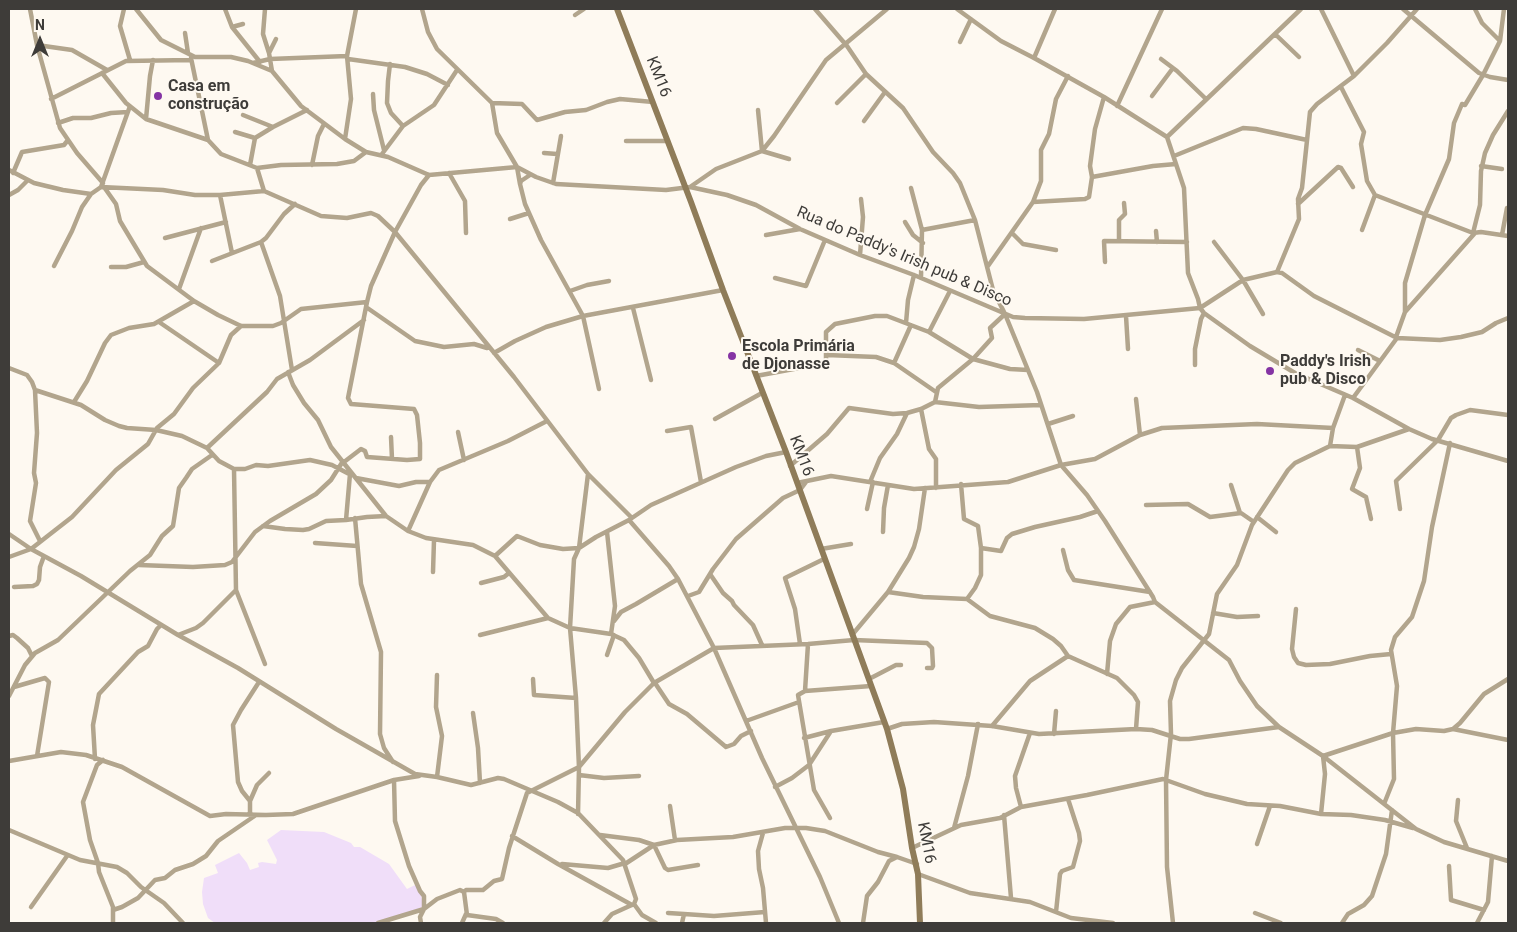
<!DOCTYPE html>
<html>
<head>
<meta charset="utf-8">
<style>
  body { margin:0 }
  #map { position:relative; width:1517px; height:932px; overflow:hidden; background:#fef9f1; font-family:Roboto,sans-serif }
  canvas { display:block }
  .frame { position:absolute; inset:0; border:10px solid #3e3c39; pointer-events:none }
  .north { position:absolute; left:15px; top:15px; width:50px; height:50px; -webkit-text-stroke:4px #fef9f1; paint-order:stroke; rotate:0deg; font-size:14px; font-weight:700; line-height:20px; text-align:center; color:#3e3c39 }
  .north::after { content:''; display:block; margin:auto; width:18px; height:22px; background:#3e3c39; clip-path:polygon(50% 0,100% 100%,50% 72%,0 100%) }
</style>
</head>
<body>
<div id="map">
<canvas width="1517" height="932"></canvas>
<div class="frame"></div>
<div class="north">N</div>
</div>
<script>
const c = document.querySelector('canvas').getContext('2d');
c.lineJoin = 'round';
function fillPath(path, color) { c.fillStyle = color; c.fill(path, 'evenodd'); }
const poly = rows => new Path2D(rows.map(r => 'M' + r).join(''));
function stroke(path, color, width, dash) { c.strokeStyle = color; c.lineWidth = width; c.lineCap = dash ? 'butt' : 'round'; c.setLineDash(dash || []); c.stroke(path); }
function write(font, color, halo, rows, align = 'center') {
  c.font = font + ' Roboto,sans-serif'; c.lineWidth = 4; c.setLineDash([]); c.textBaseline = 'middle'; c.strokeStyle = halo; c.fillStyle = color; for (const [text, x, y, turn = 0] of rows) {
    c.save(); c.translate(x, y); c.rotate((+turn || 0) * Math.PI / 180); c.textAlign = isNaN(turn) ? turn : align; if (halo) c.strokeText(text, 0, 0); c.fillText(text, 0, 0); c.restore();
  }
}
const green = poly([
  [281,830,324,832,351,843,354,847,360,847,389,864,407,889,415,885,421,893,423,907,385,923,215,923,208,918,203,904,202,892,204,878,218,873,215,865,239,853,247,863,250,870,259,867,258,863,262,862,276,864,277,860,267,840]
]);
const street = poly([
  [30,9,37,45,60,128,77,153,103,183],
  [124,9,120,26,130,60],
  [136,9,161,40,195,57,231,57,248,61,272,71,301,106,345,139,366,152,388,157,429,175,517,167,520,184],
  [225,9,232,27,260,62],
  [265,9,263,34,269,53],
  [422,9,428,32,437,49,492,103,497,133,517,167,536,177,556,184,666,190,690,187,716,169,762,151,774,136,826,60,887,9],
  [815,9,847,46,866,74,903,108,933,152,953,173,960,183,975,220,993,290,1005,314,1037,392,1061,465,1087,495,1105,521,1153,597,1155,602,1229,660,1240,681,1257,706,1279,727],
  [957,9,1001,41,1034,58,1104,97,1167,137,1184,188,1188,273,1198,299,1200,308,1243,280,1277,272,1282,273,1314,296,1397,338,1440,340,1461,337,1482,332,1496,323,1508,318],
  [1321,9,1354,76],
  [1403,9,1479,73,1490,77,1508,80],
  [575,15,584,9],
  [232,27,243,24],
  [185,33,188,53],
  [1275,34,1299,57],
  [1500,41,1504,9],
  [960,42,971,19],
  [37,45,72,50,107,70],
  [191,58,208,140],
  [1034,58,1055,9],
  [348,59,405,67,427,74,448,85],
  [1161,59,1177,71,1206,99],
  [253,63,270,59,347,56],
  [390,64,388,81,387,103,391,113,403,126],
  [272,71,269,53,276,39],
  [102,73,126,103,146,119,208,140,221,154,257,168,281,165,337,164,354,161,366,152],
  [1341,87,1364,132,1361,144,1367,181,1375,195,1473,233,1481,232,1508,236],
  [373,94,374,110,384,150],
  [1152,96,1173,68],
  [51,99,126,61,191,60],
  [492,103,522,104,537,120,565,112,586,110,607,102,620,99,653,102],
  [837,103,866,74],
  [1117,106,1162,9],
  [758,110,762,151,789,159],
  [243,115,273,127],
  [146,119,150,76,153,60],
  [864,121,885,92],
  [58,123,73,118,91,118,111,113,128,112],
  [235,132,255,138],
  [1167,137,1301,9],
  [345,139,351,99,347,56,356,9],
  [626,141,668,141],
  [544,153,557,154],
  [382,154,403,126,434,105,457,70],
  [1174,156,1243,128,1256,129,1307,140],
  [250,165,255,138,273,127,307,110],
  [312,165,318,136,324,124],
  [1481,166,1502,169],
  [257,168,264,191],
  [9,170,34,183,63,190,91,194],
  [13,173,22,152,64,145,68,140],
  [449,173,465,201,466,233],
  [530,175,521,181,520,184,525,204,541,240,583,316,599,389],
  [1092,177,1153,166,1176,164],
  [553,183,561,136],
  [101,187,163,190,195,195,220,195,264,191,321,216,347,218,371,213,378,216,395,232,455,305,514,377,588,474,632,518],
  [104,187,116,204,120,221,147,266,194,301,218,315,241,326,273,326,281,323,301,309,367,302],
  [690,187,727,195,756,205,800,229,860,255,914,275,1013,317,1025,318,1084,319,1200,308,1204,313,1250,346,1295,373,1353,398,1409,429,1432,439,1508,461],
  [911,188,922,230,921,278],
  [9,195,18,190,27,181],
  [220,195,232,253],
  [1033,202,1085,199,1089,197,1092,177,1090,166,1095,129,1104,97],
  [1298,204,1338,167,1341,168,1353,187],
  [510,219,529,213],
  [905,222,913,235,923,243],
  [922,230,975,220],
  [1362,230,1375,195],
  [1156,231,1157,242],
  [1012,233,1023,244,1056,250],
  [1473,233,1480,205,1481,171,1485,153,1493,135,1508,111],
  [766,235,800,229],
  [1502,235,1507,208],
  [165,238,226,222],
  [1119,241,1119,220,1125,214,1124,203],
  [261,242,280,296,292,370],
  [1214,242,1243,280,1263,314],
  [860,255,863,217,861,199],
  [212,261,261,242,266,238,284,214,295,204],
  [1105,262,1104,241,1187,242],
  [54,266,72,231,82,207,91,194,101,187,130,106],
  [988,266,1033,202,1041,181,1041,150,1049,134,1056,99,1068,76],
  [111,267,126,267,144,262],
  [1277,272,1299,219,1298,199,1302,188,1310,112,1317,104,1354,76,1387,43,1417,9],
  [775,278,806,286,825,240],
  [179,289,201,228],
  [570,291,587,285,609,281],
  [366,307,415,341,444,347,474,344,487,348],
  [633,308,651,380],
  [1405,312,1475,233],
  [1126,316,1128,349],
  [159,322,219,363],
  [906,323,908,300,914,275],
  [929,332,973,359,1010,369,1028,370],
  [1396,337,1405,312,1405,283,1425,215,1449,159,1454,123,1462,104,1465,105,1483,75,1500,41,1482,23,1475,9],
  [1358,350,1380,361],
  [494,353,515,341,546,327,583,316,723,290],
  [827,355,876,357,894,363,911,325],
  [894,363,936,392],
  [1195,365,1195,349,1201,319,1204,313],
  [9,368,27,375,32,382,35,390,37,433,34,473,36,483,30,521,40,541],
  [288,372,293,385,304,403,318,420,331,447,386,516,408,531,426,538,473,545,495,556,548,618,570,628,611,634,624,640,639,658,654,683],
  [756,376,826,363,826,332,835,324,875,316,887,316,929,332,950,291],
  [35,390,81,405,105,420,119,426,127,428,156,430,182,436,207,448,219,461,234,469,245,469,256,465,268,466,310,460,332,465,351,475],
  [1353,398,1397,338],
  [1136,399,1140,435],
  [74,402,87,381,105,343,111,335,129,328,154,324,194,301],
  [935,402,938,388,973,359,992,338,990,328,1005,314],
  [921,409,929,449,936,459,936,488],
  [715,419,762,393],
  [1048,424,1073,416],
  [667,431,691,427,701,482],
  [458,432,464,460],
  [391,437,392,459],
  [1330,446,1333,428,1345,395],
  [1357,447,1360,468,1352,489,1366,497,1371,519],
  [207,448,267,392,277,379,310,360,364,320],
  [344,462,361,449,365,451,367,457,407,460,420,459,420,443,417,415,414,409,351,404,348,398,367,302,371,286,395,232,421,185,429,175],
  [790,466,827,434,849,408,893,414,907,413,921,409,935,402,979,407,1041,405],
  [234,469,236,590,265,664],
  [356,478,399,486,416,482,430,482,439,470,508,441,547,421],
  [870,482,880,458,897,434,907,413],
  [797,483,831,476,914,489,1008,482,1061,465,1095,459,1140,435,1162,428,1257,424,1333,428],
  [961,484,964,519,978,526,981,548,981,575,975,588,967,599],
  [1231,485,1240,513],
  [1146,505,1188,504,1210,517,1241,513,1254,522],
  [867,509,873,482],
  [1400,509,1396,481,1438,440,1451,418,1456,415,1470,410,1508,415],
  [1257,517,1276,532],
  [355,518,361,584,381,652,380,734,384,748,393,762],
  [346,520,350,474],
  [629,520,669,566,678,579],
  [263,526,285,529,303,530,309,529,326,521,346,520,367,517,386,516],
  [408,531,430,482],
  [607,532,615,606,611,634],
  [883,532,884,508,888,485],
  [9,534,31,549,81,576,178,635,238,668,336,729,415,774,437,777,471,785,498,778,504,779,558,802,578,813,623,860,636,899,634,904,612,914,604,923],
  [315,543,357,546],
  [981,548,1001,551,1007,538,1012,534,1035,527,1080,517,1098,511],
  [821,549,851,544],
  [1063,550,1068,570,1074,580,1150,592],
  [495,556,517,536,540,545,563,549,579,548,596,537,629,520,651,505,736,467,766,456,786,452],
  [9,557,31,549,72,517,116,470,148,444,157,428,174,414,193,388,219,363,231,335,241,326],
  [139,565,193,567,225,565,232,562,255,532,270,521,316,494,331,480,343,461],
  [433,572,434,540],
  [710,574,723,593,732,601,734,605,753,625,762,645],
  [481,583,504,577,509,573],
  [14,587,33,586,37,584,39,580,40,567,44,556],
  [888,592,923,597,967,599,990,616,1035,628,1053,639,1061,646,1068,656,1117,678,1134,695,1138,702,1136,729],
  [688,596,699,592,713,569,736,539,783,498,800,490,806,482],
  [1296,609,1292,649,1294,657,1298,663,1306,665,1330,664,1370,656,1391,654],
  [1213,613,1237,617,1258,616],
  [614,621,621,612,636,604,678,579,714,648,762,758,820,877,839,923],
  [178,635,196,628,203,623,236,590],
  [480,635,548,618],
  [852,635,888,592,909,558,914,547,919,529,925,488],
  [9,636,13,635,17,638,28,648,32,656],
  [800,644,795,609,785,578,824,559],
  [607,655,614,635],
  [1107,674,1110,641,1116,624,1130,607,1155,602],
  [437,675,436,707,442,736,437,777],
  [533,679,534,695,576,698],
  [869,679,896,665,901,665],
  [655,683,669,704,687,714,726,747,734,744,741,736,751,731],
  [14,687,45,678,49,682,37,756],
  [805,691,808,644],
  [9,696,25,665,35,653,58,640,130,571,150,555,162,536,173,526,179,488,186,478,192,469,212,455],
  [473,713,478,748,480,783],
  [746,721,799,702],
  [992,726,1030,681,1068,656],
  [887,729,902,724,934,722,992,726,1039,734,1136,729,1152,730,1180,739,1189,739,1279,727,1323,756,1416,829,1444,842,1508,861],
  [1453,729,1460,723,1484,694,1508,679],
  [1054,734,1056,711],
  [804,738,831,731,884,722],
  [1323,756,1393,733,1416,729,1444,731,1453,729,1508,740],
  [95,759,93,725,99,694,138,652,148,646,157,629,161,625],
  [103,760,97,765,83,802,90,840,98,863,99,872,113,907,113,923],
  [9,761,61,752,86,755,122,767,210,816,226,814,266,815,293,814,394,780,419,776],
  [579,768,576,698,570,628,574,559,579,548,588,474],
  [579,775,604,778,639,776],
  [775,787,792,778,809,765,831,731],
  [1458,800,1456,821,1467,848],
  [250,801,257,785,269,773],
  [1384,804,1394,779,1393,733,1397,686,1391,650,1395,637,1412,617,1424,581,1432,527,1450,443],
  [670,806,675,840],
  [1021,807,1016,788,1015,776,1030,733],
  [250,814,250,801,242,791,238,782,233,725,241,710,259,682],
  [578,814,579,767,625,712,654,683,714,648,808,644,854,640,927,643,932,648,933,666,932,668,927,668],
  [1321,814,1325,774,1323,756],
  [1004,815,1011,898],
  [830,818,814,790,798,695,805,691,871,686],
  [954,828,968,776,978,724],
  [9,830,80,860,117,867,127,873,141,887,164,903,183,923],
  [763,833,758,851,759,869,763,888,766,923],
  [600,835,639,840,654,845,677,840,733,837,785,828,806,828,825,831,878,852,897,857,917,864],
  [512,836,558,864,632,905],
  [1257,844,1270,806],
  [912,848,961,825,1000,818,1021,807,1087,795,1163,779,1205,794,1247,804,1280,806,1321,814,1351,815,1385,820,1413,828],
  [562,864,608,868,625,863],
  [625,864,654,845,665,868,668,870,698,865],
  [1449,866,1451,900,1484,910],
  [918,874,970,893,1030,902,1071,918,1113,923],
  [464,892,467,915,496,919,503,923],
  [634,904,642,915,656,923],
  [31,907,67,856],
  [113,910,122,907,138,898,155,880,165,878,175,870,193,864,206,856,218,841,256,815],
  [1056,912,1060,874,1062,871,1073,867,1080,841,1079,833,1068,799],
  [668,913,684,914],
  [1255,913,1281,923],
  [378,923,424,909,424,896,420,891,409,866,395,821,394,780],
  [421,923,420,917,424,909,437,899,460,890,464,892,466,890,483,890,494,881,502,879,509,848,527,793,579,767],
  [462,923,466,914],
  [682,923,684,914,714,916,765,912],
  [863,923,867,896,878,882,889,861,897,857],
  [1173,923,1167,867,1166,780,1171,734,1170,701,1176,680,1182,668,1209,634,1217,594,1237,565,1252,525,1288,470,1295,463,1330,446,1357,447,1409,429],
  [1342,923,1348,914,1364,905,1372,896,1386,854,1392,810],
  [1477,923,1488,902,1492,856]
]);
const secondary = poly([
  [617,9,691,202,723,290,786,452,887,729,903,789,912,848,918,874,920,923]
]);
const markers = [
  [158,96,5,"#8534a4"],
  [732,356,5,"#8534a4"],
  [1270,371,5,"#8534a4"]
];
const streetNames = [
  ["KM16",658,77,68],
  ["Rua do Paddy's Irish pub & Disco",904,257,23],
  ["KM16",801,456,69],
  ["KM16",926,843,79]
];
const poiNames = [
  ["Casa em",168,87],
  ["construção",168,105],
  ["Escola Primária",742,347],
  ["de Djonasse",742,365],
  ["Paddy's Irish",1280,362],
  ["pub & Disco",1280,380]
];
fillPath(green, '#f0def9');
stroke(street, '#b2a58d', 4.5);
stroke(secondary, '#8f7c59', 6);
for (const [x, y, r, color] of markers) { const dot = new Path2D(); dot.arc(x, y, r, 0, 2 * Math.PI); c.fillStyle = color; c.fill(dot); stroke(dot, '#fef9f1', 2); }
write('16px', '#3e3c39', '#fef9f1', streetNames);
write('bold 16px', '#3e3c39', '#fef9f1', poiNames, 'left');
</script>
</body>
</html>
